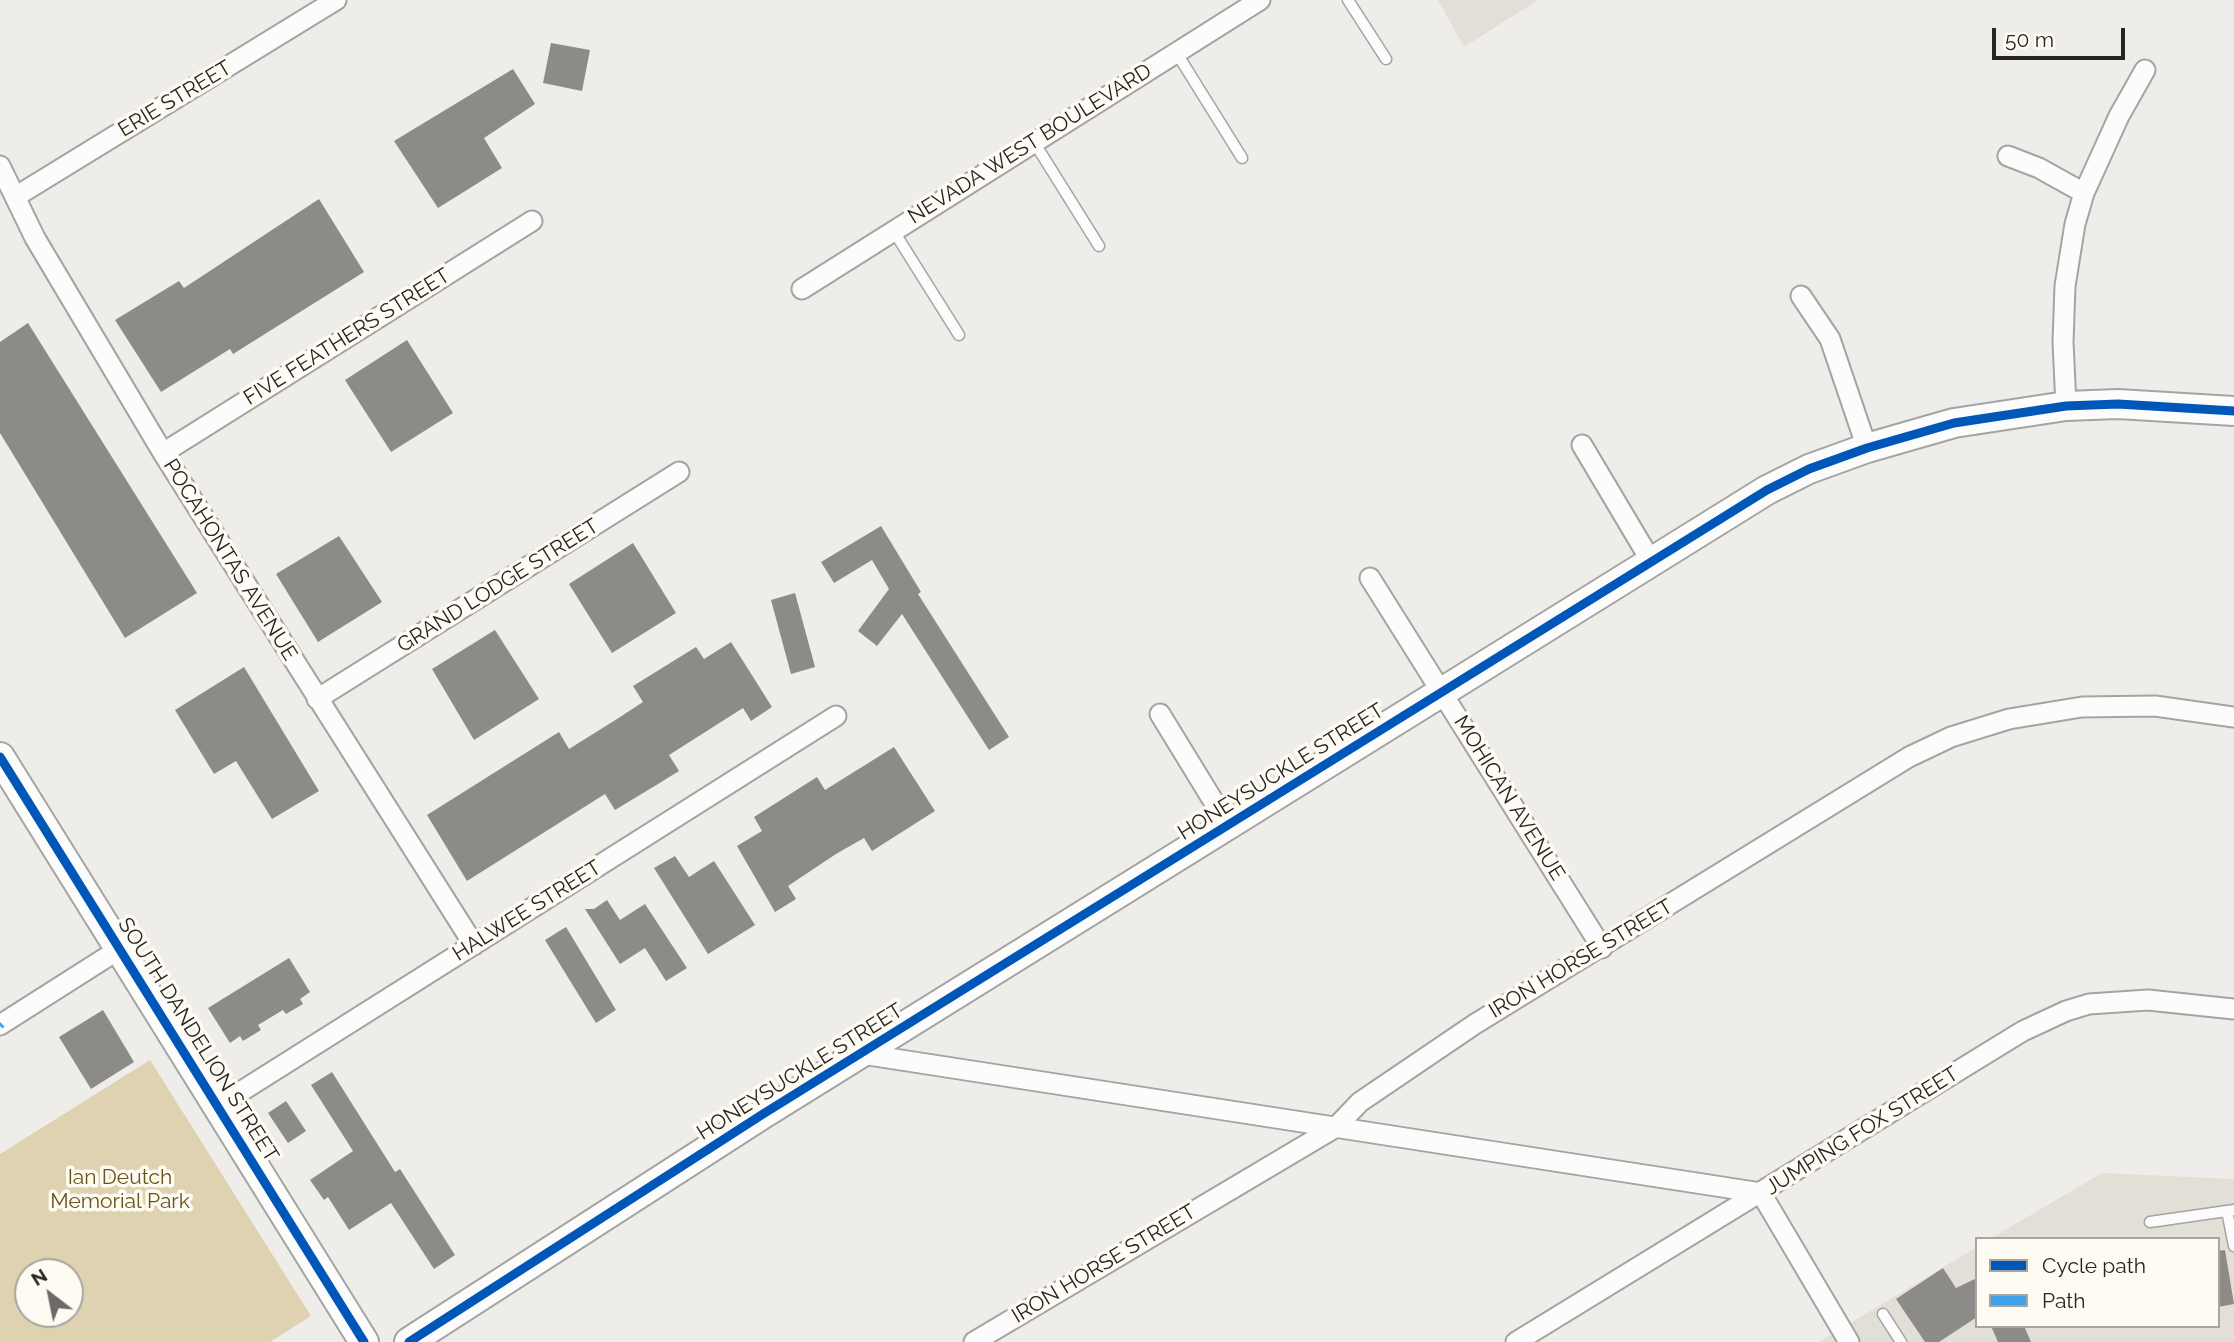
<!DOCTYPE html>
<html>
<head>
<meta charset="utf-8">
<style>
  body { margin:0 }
  #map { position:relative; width:2234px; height:1342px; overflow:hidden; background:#eeede9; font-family:Raleway,sans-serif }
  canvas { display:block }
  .legend { position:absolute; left:1975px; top:1237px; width:245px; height:91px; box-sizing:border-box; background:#fefbf3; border:2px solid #a8a5a0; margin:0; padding:9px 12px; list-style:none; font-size:21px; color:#262523 }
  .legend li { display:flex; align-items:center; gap:14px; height:35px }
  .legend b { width:35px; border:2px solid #a8a5a0 }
  .north { position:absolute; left:14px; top:1258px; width:70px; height:70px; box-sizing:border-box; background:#fefbf3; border:2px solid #a8a5a0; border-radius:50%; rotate:328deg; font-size:19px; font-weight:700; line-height:28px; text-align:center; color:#262523 }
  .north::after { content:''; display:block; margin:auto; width:24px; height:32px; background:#6c6b68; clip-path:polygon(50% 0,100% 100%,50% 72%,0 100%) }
  .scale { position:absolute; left:1992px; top:28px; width:133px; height:32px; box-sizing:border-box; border:4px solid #262523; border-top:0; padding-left:9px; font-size:21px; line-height:24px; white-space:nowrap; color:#262523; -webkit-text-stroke:5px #fefbf3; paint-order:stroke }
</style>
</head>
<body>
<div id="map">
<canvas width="2234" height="1342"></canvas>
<ul class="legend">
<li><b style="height:9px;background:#0057b8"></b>Cycle path</li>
<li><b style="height:9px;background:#3ea2ea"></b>Path</li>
</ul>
<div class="north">N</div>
<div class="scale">50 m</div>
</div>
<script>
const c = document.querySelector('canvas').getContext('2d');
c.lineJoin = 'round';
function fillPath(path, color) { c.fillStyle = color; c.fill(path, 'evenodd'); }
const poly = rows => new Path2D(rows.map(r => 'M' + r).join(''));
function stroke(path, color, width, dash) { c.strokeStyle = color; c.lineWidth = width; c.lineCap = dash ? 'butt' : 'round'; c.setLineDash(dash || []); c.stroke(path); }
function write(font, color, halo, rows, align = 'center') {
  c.font = font + ' Raleway,sans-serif'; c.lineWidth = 7; c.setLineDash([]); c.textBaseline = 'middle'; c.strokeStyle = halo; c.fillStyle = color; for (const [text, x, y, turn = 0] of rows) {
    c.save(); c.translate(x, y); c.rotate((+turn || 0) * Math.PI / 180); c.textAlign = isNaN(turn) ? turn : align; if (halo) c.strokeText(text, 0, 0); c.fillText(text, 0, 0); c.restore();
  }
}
const built = poly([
  [1438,0,1538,0,1464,47],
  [2102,1173,2234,1179,2234,1342,1819,1342,1977,1247,1977,1326,2218,1326,2218,1239,1990,1239]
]);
const green = poly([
  [150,1060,311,1316,270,1342,0,1342,0,1154],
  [28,1272,70,1272,70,1314,28,1314]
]);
const building = poly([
  [551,43,590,50,582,91,543,83],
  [513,69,535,104,484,138,502,168,438,208,394,141],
  [319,199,364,272,233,354,230,349,161,392,115,320,179,281,184,288],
  [28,323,197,593,125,638,0,433,0,342],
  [407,340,453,413,391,452,345,380],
  [881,526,921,592,918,594,1009,737,989,750,902,614,877,646,858,631,889,589,872,560,834,583,821,562],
  [339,536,382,602,318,642,276,574],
  [633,543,676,613,612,653,569,584],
  [795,593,815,667,791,674,771,600],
  [495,630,539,699,474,740,432,669],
  [731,642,772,707,751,721,743,708,669,755,679,771,658,784,615,810,605,794,467,881,427,815,559,732,569,749,617,719,643,702,633,686,696,647,704,659],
  [244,667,319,791,272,819,236,761,214,774,175,710],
  [894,747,935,811,872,851,864,838,836,854,788,886,796,899,775,912,737,846,762,831,754,817,817,777,825,790],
  [675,856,689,877,714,861,755,925,708,954,654,868],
  [607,900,620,920,645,904,687,968,666,981,645,948,620,964,585,909,594,909],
  [566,927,616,1010,596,1023,545,940],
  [289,958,310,992,300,999,303,1004,286,1014,283,1010,258,1025,261,1030,243,1041,240,1036,230,1043,208,1008],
  [103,1010,134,1062,91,1089,59,1037],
  [332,1072,395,1172,400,1169,455,1255,434,1269,391,1203,349,1230,328,1197,324,1200,310,1180,353,1151,311,1085],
  [286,1101,306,1131,288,1143,268,1113],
  [2225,1250,2234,1304,2218,1307,2218,1251],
  [1943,1268,1956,1288,1977,1278,1977,1317,1939,1342,1925,1342,1896,1299],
  [1991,1326,2024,1326,2031,1342,1998,1342]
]);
const lane = poly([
  [1348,0,1386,59],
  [1176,52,1242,158],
  [1034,142,1099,246],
  [893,230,959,335],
  [2227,1211,2234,1246],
  [2150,1222,2234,1210],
  [1883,1314,1901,1342]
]);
const street = poly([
  [2008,156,2039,168,2084,193],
  [0,166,35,238,163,453,474,945],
  [15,197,336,0],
  [802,289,1260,0],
  [1801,296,1830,339,1867,448],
  [2066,406,2063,342,2065,286,2075,224,2084,193,2119,116,2145,70],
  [1582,445,1651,561],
  [163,453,532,221],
  [1370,578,1602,948],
  [317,699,679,472],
  [1160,714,1228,825],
  [0,1025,121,948],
  [862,1054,1761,1193,1849,1342],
  [218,1106,836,716],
  [974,1342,1336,1127,1360,1102,1475,1024,1909,757,1951,737,2009,719,2082,707,2155,706,2234,717],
  [1516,1342,2023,1031,2066,1011,2089,1004,2148,1000,2234,1009]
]);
const secondary = poly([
  [0,757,364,1342],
  [409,1342,763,1114,1767,490,1809,469,1867,448,1954,423,2066,406,2118,404,2234,411]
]);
const quiet = poly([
  [0,1026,2,1024]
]);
const cycleway = poly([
  [0,757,364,1342],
  [409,1342,763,1114,1767,490,1809,469,1867,448,1954,423,2066,406,2118,404,2234,411]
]);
const streetNames = [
  ["ERIE STREET",175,99,-31],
  ["NEVADA WEST BOULEVARD",1030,144,-32],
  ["FIVE FEATHERS STREET",347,337,-32],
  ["POCAHONTAS AVENUE",230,560,58],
  ["GRAND LODGE STREET",498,586,-32],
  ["HONEYSUCKLE STREET",1281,772,-32],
  ["MOHICAN AVENUE",1509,798,58],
  ["HALWEE STREET",527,911,-32],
  ["IRON HORSE STREET",1581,959,-31],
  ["SOUTH DANDELION STREET",198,1040,58],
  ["HONEYSUCKLE STREET",800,1072,-32],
  ["JUMPING FOX STREET",1862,1131,-32],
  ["IRON HORSE STREET",1104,1264,-31]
];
const parkNames = [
  ["Ian Deutch",120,1178],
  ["Memorial Park",120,1202]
];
fillPath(built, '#e2dfd6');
fillPath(green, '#ded2b1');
fillPath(building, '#8c8b88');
stroke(lane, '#a5a4a1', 13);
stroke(street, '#a5a4a1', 23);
stroke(secondary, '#a5a4a1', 32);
stroke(lane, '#fcfcfc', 10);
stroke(street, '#fcfcfc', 19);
stroke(secondary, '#fcfcfc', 28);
stroke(quiet, '#3ea2ea', 7, [14, 7]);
stroke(cycleway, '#0057b8', 9);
write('21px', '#262523', '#fefbf3', streetNames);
write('21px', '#67541c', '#fefbf3', parkNames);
</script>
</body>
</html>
